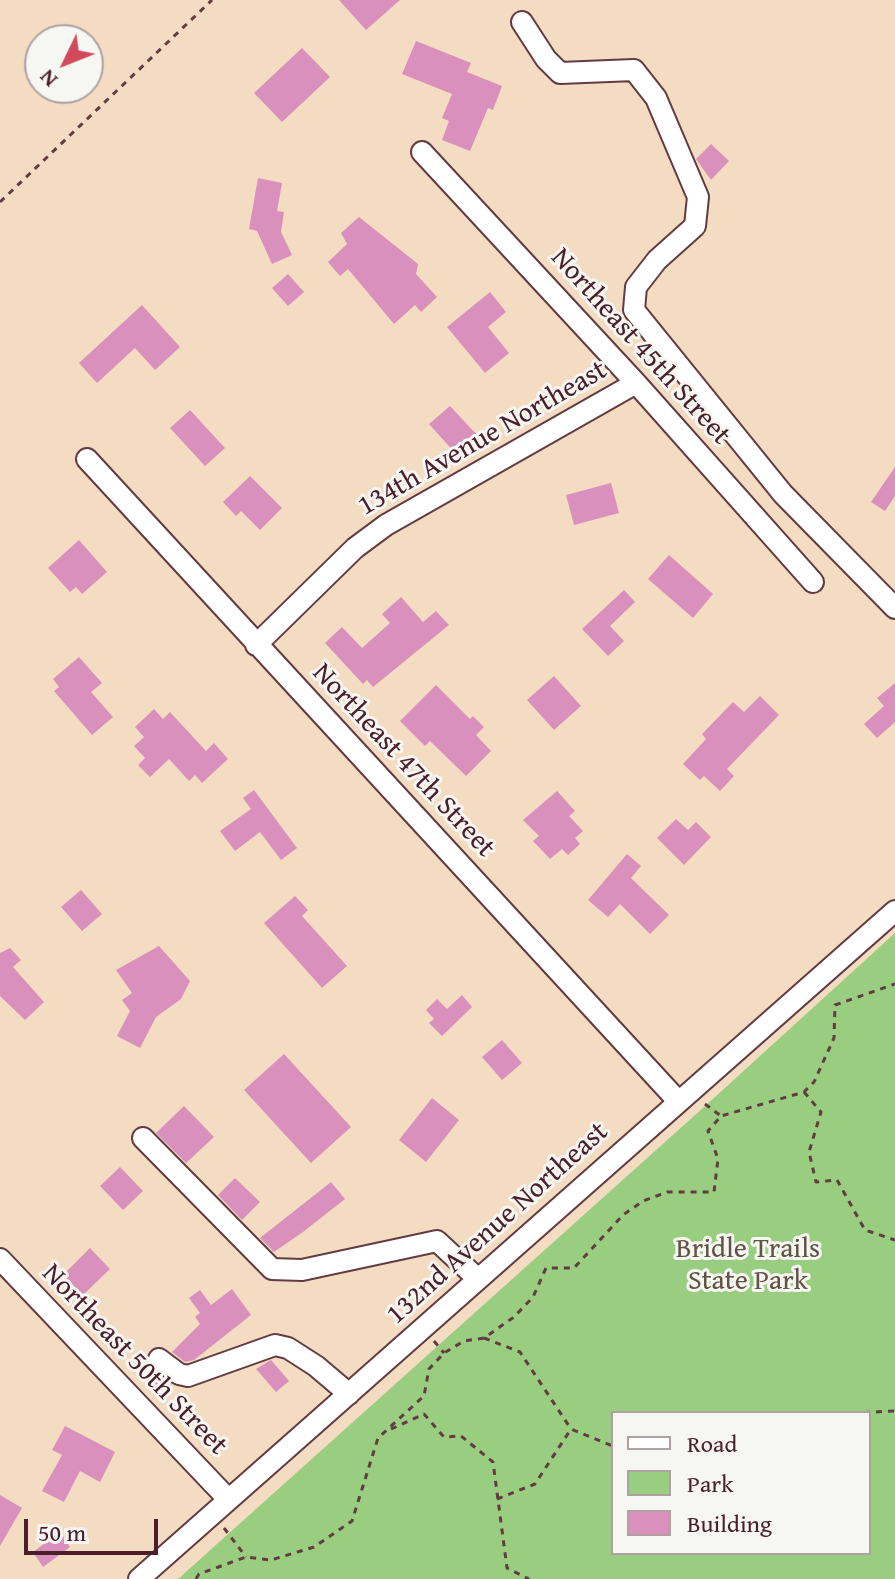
<!DOCTYPE html>
<html>
<head>
<meta charset="utf-8">
<style>
  body { margin:0 }
  #map { position:relative; width:895px; height:1579px; overflow:hidden; background:#f3dcc1; font-family:"Gentium Book Plus",serif }
  canvas { display:block }
  .legend { position:absolute; left:611px; top:1411px; width:260px; height:144px; box-sizing:border-box; background:#f6f6f2; border:2px solid #b1a0a2; margin:0; padding:10px 14px; list-style:none; font-size:24px; color:#4a1f2b }
  .legend li { display:flex; align-items:center; gap:16px; height:40px }
  .legend b { width:40px; border:2px solid #b1a0a2 }
  .north { position:absolute; left:24px; top:24px; width:80px; height:80px; box-sizing:border-box; background:#f6f6f2; border:2px solid #b1a0a2; border-radius:50%; rotate:227deg; font-size:22px; font-weight:700; line-height:32px; text-align:center; color:#4a1f2b }
  .north::after { content:''; display:block; margin:auto; width:28px; height:36px; background:#d1495b; clip-path:polygon(50% 0,100% 100%,50% 72%,0 100%) }
  .scale { position:absolute; left:24px; top:1519px; width:134px; height:36px; box-sizing:border-box; border:4px solid #4a1f2b; border-top:0; padding-left:10px; font-size:24px; line-height:28px; white-space:nowrap; color:#4a1f2b; -webkit-text-stroke:6px #f6f6f2; paint-order:stroke }
</style>
</head>
<body>
<div id="map">
<canvas width="895" height="1579"></canvas>
<ul class="legend">
<li><b style="height:10px;background:#fff"></b>Road</li>
<li><b style="height:22px;background:#99ce80"></b>Park</li>
<li><b style="height:22px;background:#da90bc"></b>Building</li>
</ul>
<div class="north">N</div>
<div class="scale">50 m</div>
</div>
<script>
const c = document.querySelector('canvas').getContext('2d');
c.lineJoin = 'round';
function fillPath(path, color) { c.fillStyle = color; c.fill(path, 'evenodd'); }
const poly = rows => new Path2D(rows.map(r => 'M' + r).join(''));
function stroke(path, color, width, dash) { c.strokeStyle = color; c.lineWidth = width; c.lineCap = dash ? 'butt' : 'round'; c.setLineDash(dash || []); c.stroke(path); }
function write(font, color, halo, rows, align = 'center') {
  c.font = font + ' "Gentium Book Plus",serif'; c.lineWidth = 6; c.setLineDash([]); c.textBaseline = 'middle'; c.strokeStyle = halo; c.fillStyle = color; for (const [text, x, y, turn = 0] of rows) {
    c.save(); c.translate(x, y); c.rotate((+turn || 0) * Math.PI / 180); c.textAlign = isNaN(turn) ? turn : align; if (halo) c.strokeText(text, 0, 0); c.fillText(text, 0, 0); c.restore();
  }
}
const green = poly([
  [895,933,895,1579,178,1579,704,1107],
  [613,1413,869,1413,869,1553,613,1553]
]);
const building = poly([
  [339,0,400,0,366,30],
  [416,41,471,63,467,72,502,86,493,110,488,108,470,151,442,140,449,121,442,118,452,94,402,74],
  [302,48,330,77,282,122,254,93],
  [711,144,729,161,711,180,696,159],
  [258,178,282,183,277,211,284,212,281,232,292,255,272,264,257,231,249,229],
  [359,217,418,264,416,274,437,297,421,312,415,305,394,324,348,269,340,276,328,262,347,244,341,233],
  [288,274,304,292,288,306,272,288],
  [490,292,506,312,488,327,509,353,485,373,447,327],
  [142,305,180,347,155,370,135,348,97,383,79,363],
  [450,406,478,436,457,455,429,424],
  [190,410,225,448,205,466,170,428],
  [895,467,895,496,885,511,871,502],
  [250,476,282,508,260,530,241,511,236,516,223,502],
  [611,483,619,513,574,525,566,495],
  [79,540,107,572,82,594,76,587,70,592,48,568],
  [669,555,713,594,693,618,648,579],
  [624,590,635,602,610,626,624,641,608,656,582,629],
  [401,597,423,622,436,611,449,625,373,687,367,680,363,684,325,643,342,627,362,648,390,623,382,614],
  [79,657,102,683,91,692,113,717,92,735,54,691,59,687,53,679],
  [554,676,581,706,554,730,527,700],
  [895,683,895,722,877,738,864,724,884,706,877,698],
  [436,685,470,719,473,716,484,727,476,735,491,751,466,776,430,741,425,746,400,721],
  [760,696,779,715,727,769,734,776,720,791,704,776,700,780,683,764,706,739,702,734,733,702,744,712],
  [154,709,163,719,170,712,206,751,214,743,228,759,202,783,195,775,189,781,169,759,150,777,138,765,145,758,134,746,144,737,135,727],
  [254,790,297,848,281,860,260,832,235,851,220,831,251,809,243,798],
  [557,791,575,811,569,816,583,831,575,838,580,844,568,855,562,849,550,859,533,841,539,836,523,820],
  [676,819,688,830,696,822,711,837,684,865,657,838],
  [627,854,641,866,631,878,669,915,650,934,620,904,608,917,588,900],
  [81,890,102,914,82,931,61,907],
  [295,896,308,910,302,916,347,966,322,988,264,923],
  [159,946,190,981,181,999,156,1017,140,1048,117,1036,130,1011,122,1000,132,993,116,970],
  [10,948,21,960,13,967,44,1002,25,1020,0,996,0,953],
  [462,995,472,1007,442,1036,429,1023,434,1019,426,1010,437,999,447,1009],
  [502,1040,522,1063,502,1080,482,1057],
  [284,1054,351,1127,311,1163,244,1090],
  [432,1098,459,1120,426,1162,399,1140],
  [184,1106,214,1137,186,1163,156,1133],
  [120,1167,143,1191,123,1210,100,1186],
  [235,1178,260,1202,242,1220,218,1195],
  [331,1182,345,1199,303,1232,274,1252,260,1238],
  [90,1248,110,1269,83,1295,63,1275],
  [232,1289,251,1315,194,1360,185,1362,172,1352,200,1324,195,1317,200,1313,189,1298,200,1290,211,1305],
  [271,1360,289,1381,276,1392,256,1369],
  [149,1371,153,1371,172,1385,149,1385],
  [65,1426,115,1452,100,1482,80,1471,64,1502,42,1491,62,1455,52,1450],
  [0,1495,22,1508,0,1546],
  [60,1532,70,1547,43,1567,33,1552]
]);
const path = poly([
  [0,202,212,0],
  [804,1092,821,1112,809,1152,816,1182,837,1180,865,1230,895,1240],
  [705,1104,721,1116],
  [484,1338,520,1352,571,1429],
  [434,1341,444,1353],
  [852,1413,895,1411],
  [391,1429,424,1414,444,1437,461,1436,493,1462,507,1568,529,1579],
  [497,1499,535,1484,571,1429,613,1446],
  [224,1528,246,1557],
  [196,1579,199,1574,246,1557,271,1560,314,1547,352,1521,378,1438,424,1396,429,1369,444,1353,464,1341,484,1338,514,1317,533,1297,546,1268,574,1268,623,1215,643,1201,667,1192,714,1192,718,1159,708,1131,721,1116,804,1092,814,1082,834,1038,835,1005,895,984]
]);
const minor = poly([
  [522,22,546,59,560,73,634,70,656,98,698,197,695,226,657,260,636,287,634,310,783,494,895,608],
  [422,152,636,383,813,582],
  [87,459,678,1101],
  [256,645,355,548,386,525,636,383],
  [143,1138,272,1269,302,1270,437,1241,478,1279],
  [0,1259,228,1499],
  [159,1359,179,1374,188,1376,275,1345,288,1348,316,1366,349,1394],
  [139,1579,895,911]
]);
const streetNames = [
  ["Northeast 45th Street",640,347,48],
  ["134th Avenue Northeast",483,439,-30],
  ["Northeast 47th Street",403,761,47],
  ["132nd Avenue Northeast",498,1224,-42],
  ["Northeast 50th Street",134,1360,46]
];
const parkNames = [
  ["Bridle Trails",748,1250],
  ["State Park",748,1282]
];
fillPath(green, '#99ce80');
fillPath(building, '#da90bc');
stroke(minor, '#633b42', 24);
stroke(path, '#633b42', 3, [6, 6]);
stroke(minor, '#fff', 20);
write('28px', '#4a1f2b', '#f6f6f2', streetNames);
write('28px', '#625444', '#f6f6f2', parkNames);
</script>
</body>
</html>
